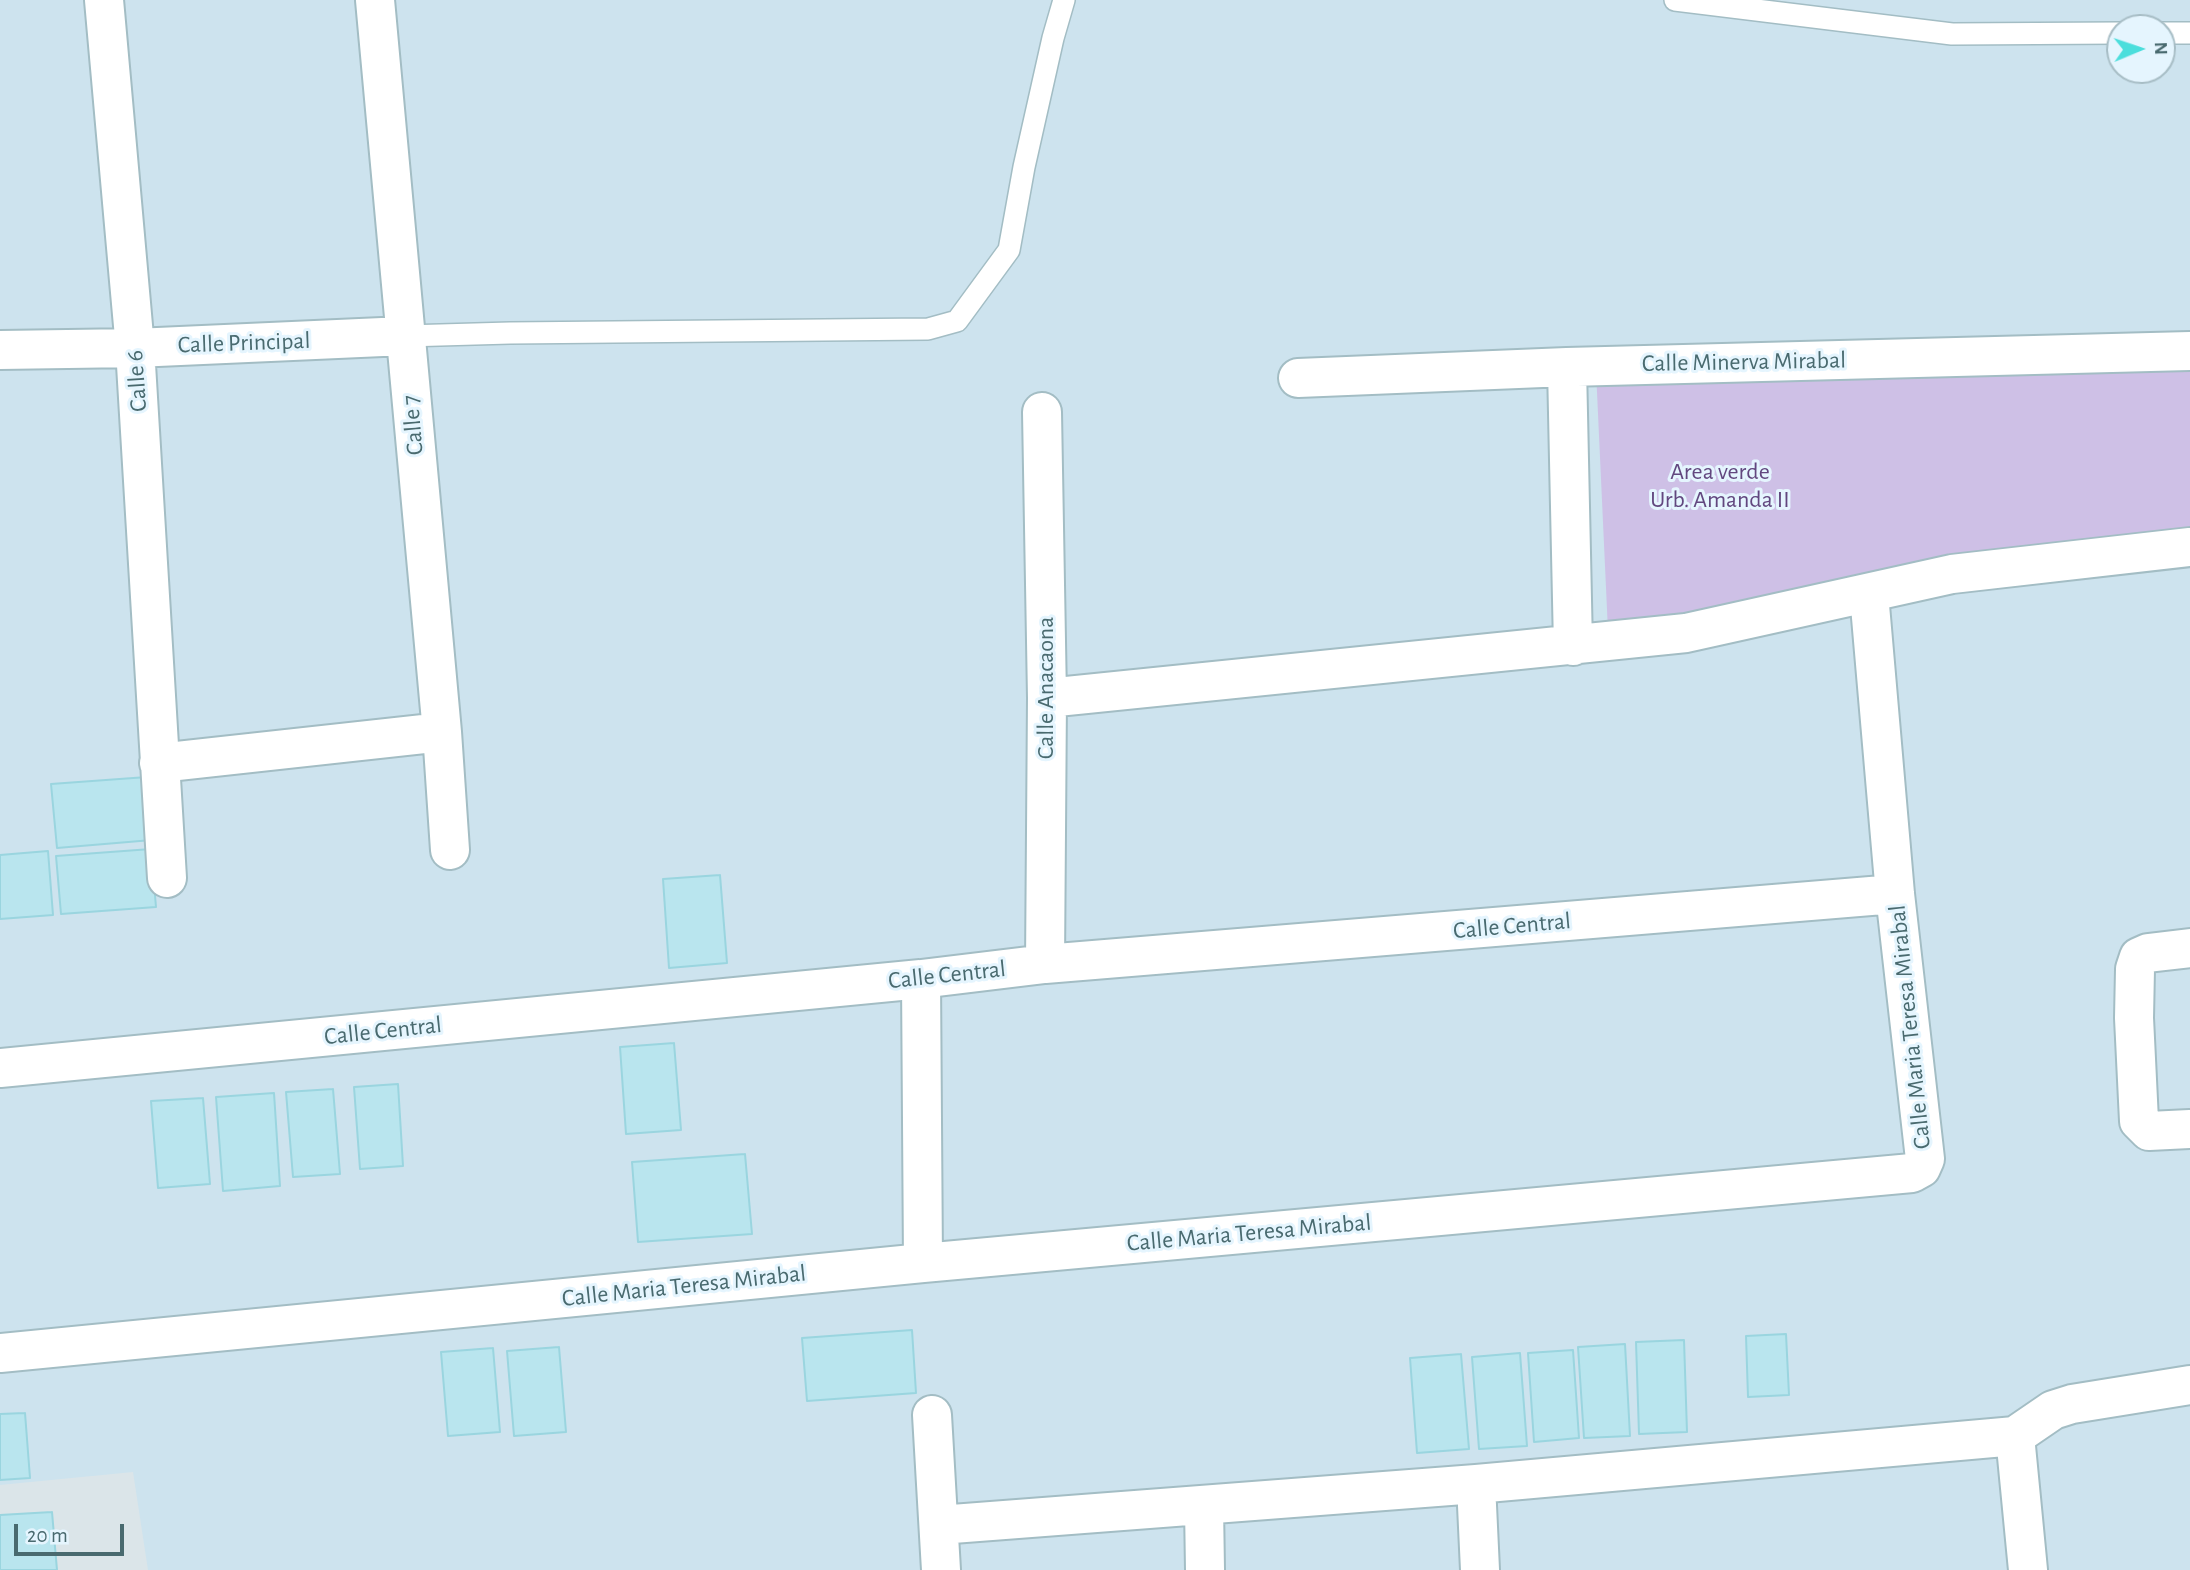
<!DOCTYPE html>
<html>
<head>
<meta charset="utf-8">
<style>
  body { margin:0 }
  #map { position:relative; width:2190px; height:1570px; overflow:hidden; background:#e0f0fa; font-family:"Alegreya Sans",sans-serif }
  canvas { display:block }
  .north { position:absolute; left:2106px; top:14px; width:70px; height:70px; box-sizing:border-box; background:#e5f5fe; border:2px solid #a7bdc5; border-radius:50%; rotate:88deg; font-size:19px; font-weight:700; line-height:28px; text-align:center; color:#496a6f }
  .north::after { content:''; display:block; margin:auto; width:24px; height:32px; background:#4bdedc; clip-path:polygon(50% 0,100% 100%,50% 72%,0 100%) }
  .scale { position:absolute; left:14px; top:1524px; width:110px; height:32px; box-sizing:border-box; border:4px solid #496a6f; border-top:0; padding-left:9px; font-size:21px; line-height:24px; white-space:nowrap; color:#496a6f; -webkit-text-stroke:5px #e5f5fe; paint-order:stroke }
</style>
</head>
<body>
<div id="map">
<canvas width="2190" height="1570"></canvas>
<div class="north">N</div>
<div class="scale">20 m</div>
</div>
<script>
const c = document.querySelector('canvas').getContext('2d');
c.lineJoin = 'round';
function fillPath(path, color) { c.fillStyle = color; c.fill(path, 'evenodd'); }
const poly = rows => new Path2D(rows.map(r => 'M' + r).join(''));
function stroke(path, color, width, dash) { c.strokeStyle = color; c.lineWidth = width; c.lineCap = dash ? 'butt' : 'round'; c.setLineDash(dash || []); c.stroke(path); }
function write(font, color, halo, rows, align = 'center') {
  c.font = font + ' "Alegreya Sans",sans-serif'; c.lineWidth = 6; c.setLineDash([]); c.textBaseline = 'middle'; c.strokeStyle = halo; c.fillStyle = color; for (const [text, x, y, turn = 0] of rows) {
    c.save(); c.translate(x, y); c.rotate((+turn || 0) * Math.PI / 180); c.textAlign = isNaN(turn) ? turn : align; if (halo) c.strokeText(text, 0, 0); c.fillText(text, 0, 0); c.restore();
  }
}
const residential = poly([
  [0,0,2190,0,2190,1570,0,1570],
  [2120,28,2162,28,2162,70,2120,70]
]);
const industrial = poly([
  [133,1472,148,1570,0,1570,0,1485]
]);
const green = poly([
  [2190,367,2190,532,1608,631,1596,370]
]);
const building = poly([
  [147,777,152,840,57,848,51,784,147,777],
  [151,849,156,907,61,914,56,856,151,849],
  [48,851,53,915,0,919,0,855,48,851],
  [720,875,727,963,669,968,663,879,720,875],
  [674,1043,681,1130,626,1134,620,1047,674,1043],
  [398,1084,403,1166,360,1169,354,1087,398,1084],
  [333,1089,340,1174,293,1177,286,1092,333,1089],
  [274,1093,280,1186,223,1191,216,1097,274,1093],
  [203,1098,210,1184,158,1188,151,1101,203,1098],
  [745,1154,752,1234,638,1242,632,1162,745,1154],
  [912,1330,916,1393,807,1401,802,1338,912,1330],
  [1786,1334,1789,1395,1748,1397,1746,1336,1786,1334],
  [1684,1340,1687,1432,1639,1434,1636,1342,1684,1340],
  [1625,1344,1630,1436,1584,1438,1578,1347,1625,1344],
  [559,1347,566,1432,514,1436,507,1351,559,1347],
  [493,1348,500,1432,448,1436,441,1352,493,1348],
  [1573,1350,1579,1438,1534,1442,1528,1353,1573,1350],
  [1520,1353,1527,1446,1479,1449,1472,1357,1520,1353],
  [1461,1354,1469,1449,1417,1453,1410,1358,1461,1354],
  [25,1413,30,1478,0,1480,0,1414,25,1413],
  [52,1512,57,1570,0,1570,0,1515,52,1512]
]);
const lane = poly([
  [1675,0,1952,34,2120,33],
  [2162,33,2190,33],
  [405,336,510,333,928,329,957,321,1009,250,1024,167,1053,38,1064,0]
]);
const street = poly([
  [104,0,135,348,167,878],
  [375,0,442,732,450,850],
  [0,350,135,348,405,336],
  [1567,367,1573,646],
  [1298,378,1567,367,2190,351],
  [1042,412,1047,698,1045,964],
  [1047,698,1686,633,1952,574,2190,547],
  [159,763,442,732],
  [2190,948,2148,953,2139,957,2135,969,2134,1018,2139,1121,2149,1131,2190,1129],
  [921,979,923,1263],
  [0,1068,921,979,1045,964,1895,894],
  [0,1353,923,1263,1912,1173,1921,1168,1925,1159,1895,894,1869,594],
  [932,1415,941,1570],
  [2015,1436,2028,1570],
  [1476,1484,1480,1570],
  [1204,1506,1205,1570],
  [939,1525,1476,1484,2015,1436,2053,1410,2072,1404,2190,1385]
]);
const streetNames = [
  ["Calle Principal",244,343,-2],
  ["Calle Minerva Mirabal",1744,362,-1],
  ["Calle 6",137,381,-94],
  ["Calle 7",413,425,-95],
  ["Calle Anacaona",1046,688,-90],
  ["Calle Central",1512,926,-5],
  ["Calle Central",947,975,-6],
  ["Calle Maria Teresa Mirabal",1910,1027,-96],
  ["Calle Central",383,1031,-6],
  ["Calle Maria Teresa Mirabal",1249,1233,-5],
  ["Calle Maria Teresa Mirabal",684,1286,-6]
];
const parkNames = [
  ["Area verde",1720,472],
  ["Urb. Amanda II",1720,500]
];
fillPath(residential, '#cde3ee');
fillPath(industrial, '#dbe5e9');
fillPath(green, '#cec0e6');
fillPath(building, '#b9e5ee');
stroke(building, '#9ad5df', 2);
stroke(lane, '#a3bdc4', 24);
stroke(street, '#a3bdc4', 42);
stroke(lane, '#fff', 21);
stroke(street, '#fff', 38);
write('24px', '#496a6f', '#e5f5fe', streetNames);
write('24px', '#62477f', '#e5f5fe', parkNames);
</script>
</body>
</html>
